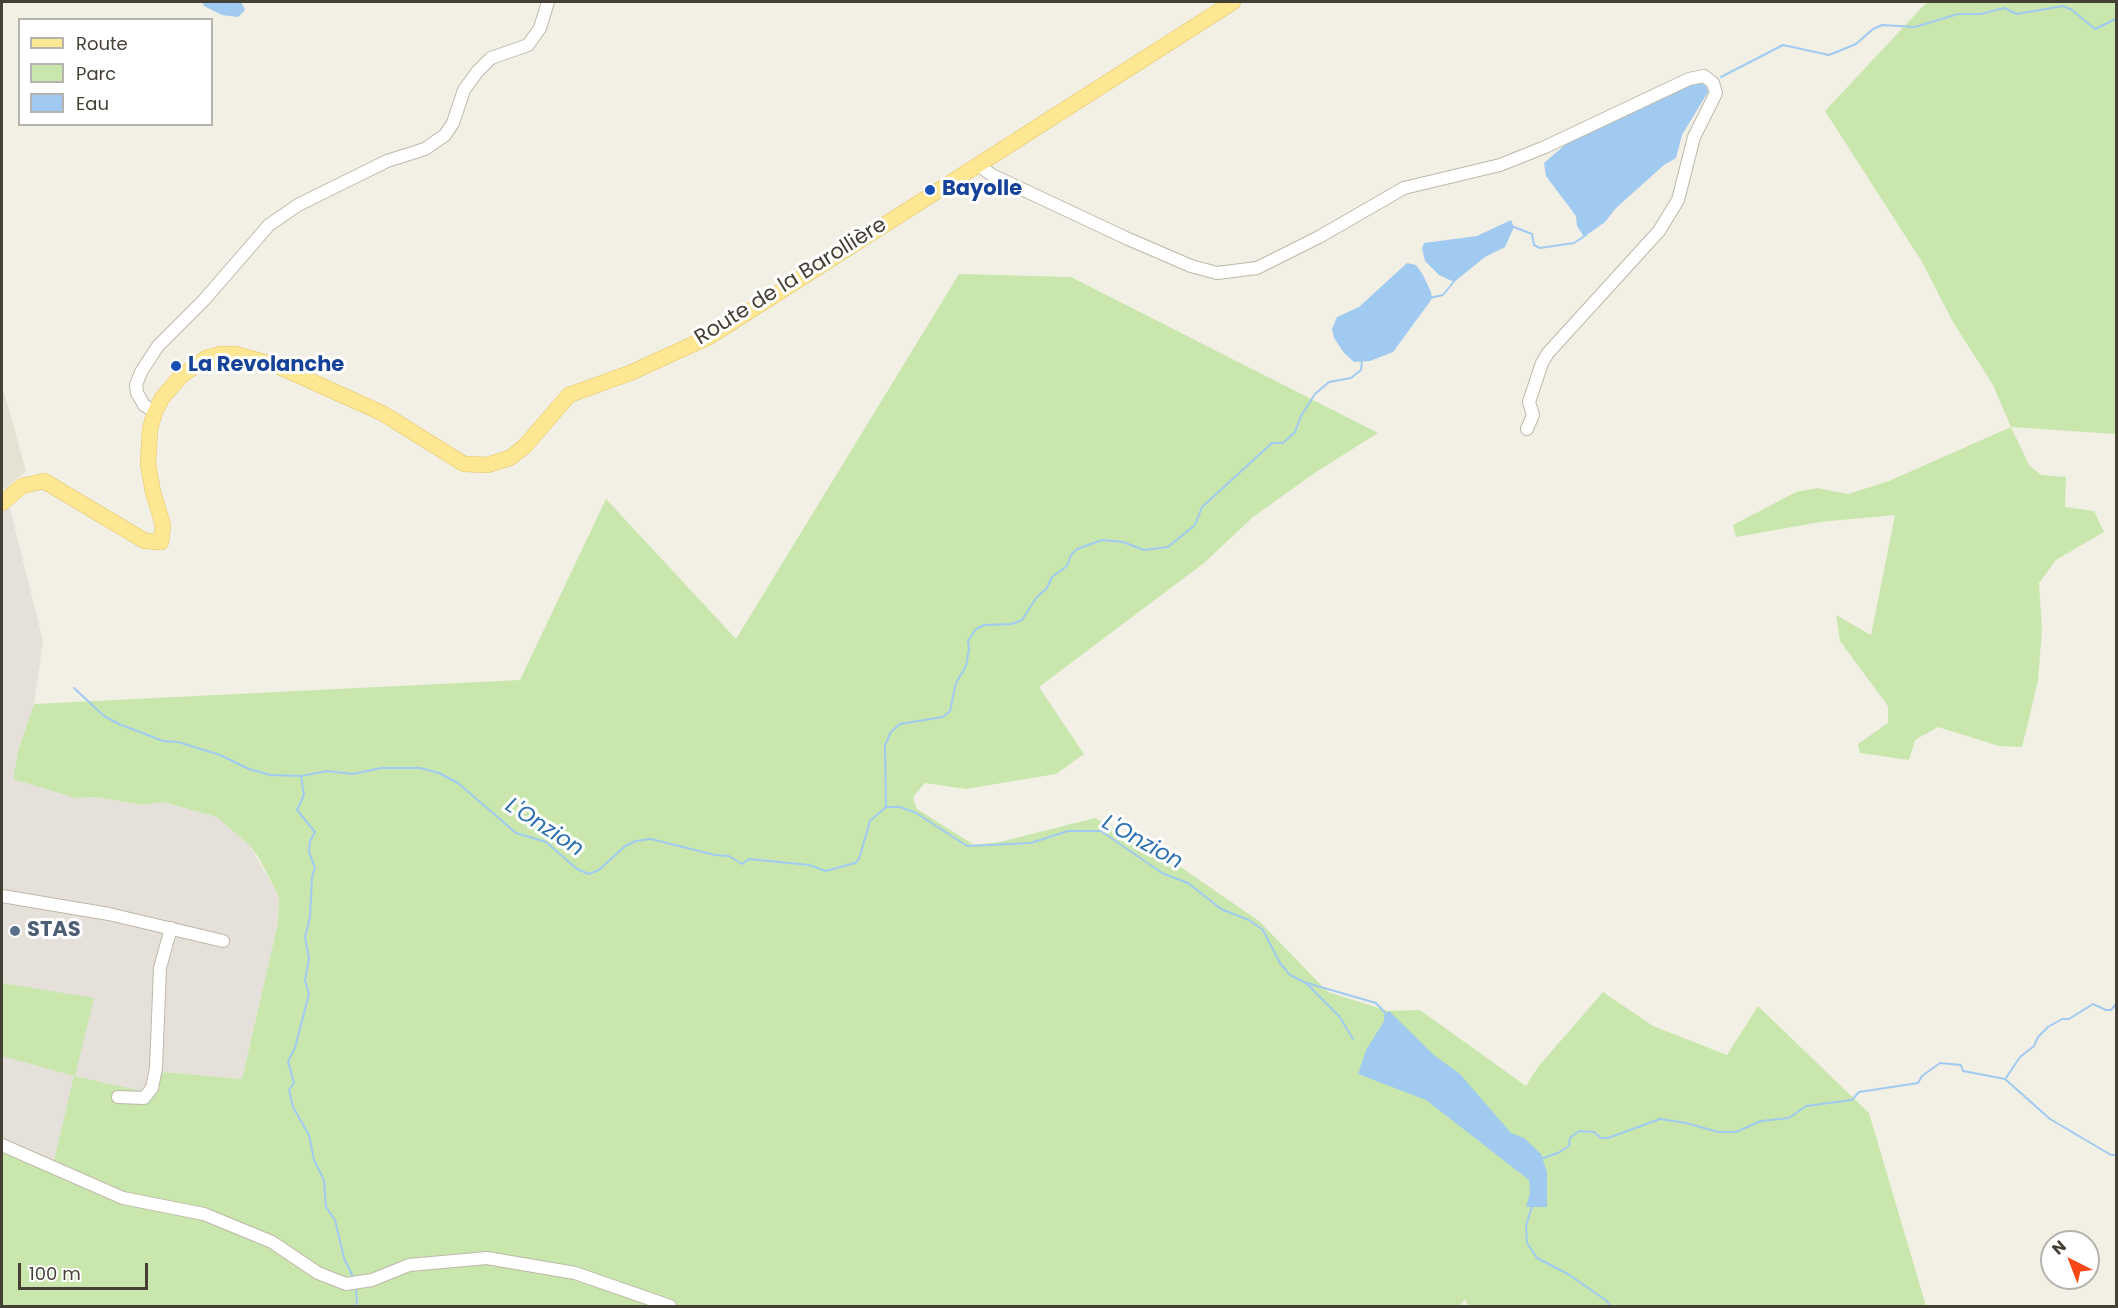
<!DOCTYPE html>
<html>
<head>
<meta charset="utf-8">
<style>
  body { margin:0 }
  #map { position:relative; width:2118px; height:1308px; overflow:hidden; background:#f2efe5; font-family:Poppins,sans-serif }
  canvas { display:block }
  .frame { position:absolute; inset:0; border:3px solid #454035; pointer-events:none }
  .legend { position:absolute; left:18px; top:18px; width:195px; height:108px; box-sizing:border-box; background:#fff; border:2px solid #b5b3ae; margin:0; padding:8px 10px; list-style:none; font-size:18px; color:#454035 }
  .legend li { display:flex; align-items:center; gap:12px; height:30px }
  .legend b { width:30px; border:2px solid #b5b3ae }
  .north { position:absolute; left:2040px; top:1230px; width:60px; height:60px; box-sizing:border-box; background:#fff; border:2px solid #b5b3ae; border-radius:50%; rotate:318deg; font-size:16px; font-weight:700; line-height:24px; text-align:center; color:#454035 }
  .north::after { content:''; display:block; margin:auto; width:21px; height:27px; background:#f94715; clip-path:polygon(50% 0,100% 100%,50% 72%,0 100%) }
  .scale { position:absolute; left:18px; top:1263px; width:130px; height:27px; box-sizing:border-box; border:3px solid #454035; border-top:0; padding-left:8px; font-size:18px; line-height:21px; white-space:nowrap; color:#454035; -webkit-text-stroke:4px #fff; paint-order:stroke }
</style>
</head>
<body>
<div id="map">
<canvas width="2118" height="1308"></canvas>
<div class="frame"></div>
<ul class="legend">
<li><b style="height:8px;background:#fee793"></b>Route</li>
<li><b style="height:16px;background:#c9e7ad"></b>Parc</li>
<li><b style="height:16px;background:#a1caf0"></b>Eau</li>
</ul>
<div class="north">N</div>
<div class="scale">100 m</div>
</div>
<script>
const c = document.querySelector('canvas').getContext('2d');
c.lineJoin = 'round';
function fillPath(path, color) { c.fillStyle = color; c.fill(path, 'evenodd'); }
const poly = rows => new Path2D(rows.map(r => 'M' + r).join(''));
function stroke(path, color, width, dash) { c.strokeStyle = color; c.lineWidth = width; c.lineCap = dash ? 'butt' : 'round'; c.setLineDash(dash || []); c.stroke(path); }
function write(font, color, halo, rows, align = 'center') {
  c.font = font + ' Poppins,sans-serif'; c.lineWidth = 6; c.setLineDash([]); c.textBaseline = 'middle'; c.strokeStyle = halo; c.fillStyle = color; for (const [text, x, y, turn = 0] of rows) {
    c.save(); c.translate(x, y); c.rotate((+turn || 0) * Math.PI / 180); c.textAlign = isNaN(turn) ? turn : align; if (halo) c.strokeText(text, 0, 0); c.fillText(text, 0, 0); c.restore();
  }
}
const residential = poly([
  [2,385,26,471,5,489,2,488]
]);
const industrial = poly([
  [2,499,9,505,43,641,34,704,19,748,75,798,96,797,143,805,163,802,217,817,250,846,279,897,278,923,242,1079,163,1072,145,1092,67,1108,53,1166,2,1140]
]);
const green = poly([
  [1927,2,2116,2,2116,434,2011,427,2029,465,2041,475,2066,477,2065,507,2094,511,2104,532,2056,560,2039,583,2042,630,2038,681,2022,747,1999,746,1938,727,1915,740,1909,760,1860,753,1858,744,1888,723,1888,706,1840,641,1836,615,1871,635,1895,515,1820,522,1736,537,1733,525,1796,492,1817,488,1848,494,1889,481,2011,427,1993,385,1953,322,1922,262,1825,111],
  [959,274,1071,277,1378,433,1316,472,1253,517,1204,563,1039,687,1084,754,1056,774,966,789,925,783,913,797,917,809,974,845,1000,842,1095,818,1166,857,1259,921,1328,992,1388,1011,1420,1010,1526,1086,1538,1067,1603,992,1653,1026,1727,1055,1758,1006,1869,1113,1926,1306,1468,1306,1465,1299,1460,1306,2,1306,2,1140,53,1165,74,1076,2,1056,2,983,94,998,75,1076,145,1092,163,1072,242,1079,278,923,279,897,259,858,250,846,217,817,163,802,143,805,96,797,76,798,13,779,19,748,34,704,520,680,606,499,736,639]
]);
const water = poly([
  [202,2,241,2,245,10,238,17,222,15,204,6],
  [1701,83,1706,86,1708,92,1682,135,1676,158,1664,165,1616,208,1605,222,1584,237,1577,226,1576,216,1546,176,1544,163,1573,138,1666,97,1688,84],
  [1511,220,1514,227,1505,247,1485,257,1454,282,1439,275,1425,261,1422,248,1424,243,1477,236],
  [1407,263,1416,265,1423,275,1431,292,1432,298,1429,303,1393,352,1370,361,1354,362,1344,353,1334,338,1332,329,1337,317,1359,307],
  [1389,1011,1435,1056,1460,1074,1511,1133,1524,1138,1541,1154,1547,1172,1547,1207,1526,1207,1530,1193,1529,1180,1426,1100,1358,1074,1366,1050,1384,1021,1384,1015]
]);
const stream = poly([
  [1721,77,1783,45,1829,55,1856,44,1873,29,1882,25,1915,27,1958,14,1981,14,2004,8,2017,14,2063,6,2072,10,2095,29,2116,19],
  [1511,228,1514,227,1532,234,1534,245,1540,248,1574,243,1586,235],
  [1430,298,1443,295,1455,280],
  [74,688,104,716,119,724,163,741,178,742,220,755,249,769,270,775,301,776,327,771,353,774,381,768,420,768,439,773,458,783,516,833,546,842,577,869,589,874,599,870,625,846,636,841,651,839,715,855,729,856,742,864,749,859,809,865,826,871,855,863,859,859,870,821,886,807,900,807,916,813,967,846,1031,843,1068,831,1101,831,1162,873,1188,883,1221,909,1249,920,1263,930,1280,963,1290,975,1306,983,1339,1016,1353,1039],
  [301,776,304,795,297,810,315,832,310,841,309,852,315,868,312,877,310,917,305,937,309,958,305,980,309,994,295,1048,288,1061,294,1083,289,1090,293,1107,309,1135,314,1160,324,1180,326,1207,335,1220,344,1258,354,1279],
  [886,807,885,745,891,732,900,724,943,717,950,711,956,683,966,666,969,649,968,641,976,629,984,625,1012,624,1022,620,1036,598,1047,588,1052,577,1067,566,1071,555,1077,549,1102,540,1123,542,1144,550,1168,547,1195,525,1202,507,1272,443,1283,443,1295,432,1301,416,1315,394,1329,382,1351,378,1361,370,1362,361],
  [1307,983,1376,1003,1388,1016],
  [2006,1078,2020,1057,2034,1046,2038,1037,2048,1027,2062,1019,2069,1019,2093,1004,2106,1010,2111,1010,2116,1004],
  [1540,1159,1558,1153,1569,1146,1570,1138,1579,1131,1594,1132,1601,1138,1608,1138,1660,1119,1686,1123,1718,1132,1736,1132,1761,1121,1789,1118,1806,1106,1852,1100,1859,1092,1918,1083,1922,1076,1940,1063,1961,1065,1963,1071,2005,1079,2050,1119,2111,1155,2116,1155],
  [1532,1207,1526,1225,1527,1243,1537,1258,1568,1274,1607,1301,1610,1306],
  [356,1288,357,1306]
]);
const minor = poly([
  [978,165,992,175,1126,238,1191,266,1217,273,1257,268,1319,237,1404,188,1500,165,1545,147,1689,79,1704,76,1713,83,1716,93,1694,137,1678,200,1659,231,1548,353,1542,363,1529,402,1533,415,1527,429],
  [155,412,144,405,137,393,136,385,141,372,158,346,204,300,269,225,298,205,387,161,425,149,445,135,453,123,464,90,477,72,491,58,528,45,540,28,548,2],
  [2,896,109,914,223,941],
  [118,1097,144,1098,152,1088,156,1068,160,968,171,928],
  [2,1145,123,1198,204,1214,272,1242,318,1273,346,1284,372,1280,409,1265,487,1258,575,1273,670,1306]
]);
const major = poly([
  [2,503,22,486,44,481,145,541,161,542,163,525,153,492,148,464,150,429,155,412,162,398,181,376,206,358,221,354,235,354,275,365,382,413,464,464,487,465,510,458,525,446,569,395,630,373,709,337,1233,2]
]);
const markers = [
  [930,190,6,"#1a4fb4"],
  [176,366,6,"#1a4fb4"],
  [15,931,6,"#5c6f8a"]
];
const transitNames = [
  ["Bayolle",942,190],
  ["La Revolanche",188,366]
];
const streetNames = [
  ["Route de la Barollière",791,282,-32]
];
const serviceNames = [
  ["STAS",27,931]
];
const waterNames = [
  ["L'Onzion",544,828,33],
  ["L'Onzion",1142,843,29]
];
fillPath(residential, '#e6e2d3');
fillPath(industrial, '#e5e1da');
fillPath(green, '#c9e7ad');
fillPath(water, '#a1caf0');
stroke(stream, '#a1caf0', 2);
stroke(minor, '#beb8a8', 14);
stroke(major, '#e3c563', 16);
stroke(minor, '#fff', 12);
stroke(major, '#fee793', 15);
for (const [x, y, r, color] of markers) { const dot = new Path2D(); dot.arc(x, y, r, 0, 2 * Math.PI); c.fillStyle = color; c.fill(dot); stroke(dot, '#fff', 2); }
write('bold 21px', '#164399', '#fff', transitNames, 'left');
write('21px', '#454035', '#fff', streetNames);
write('bold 21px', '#4e5e75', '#fff', serviceNames, 'left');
write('italic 22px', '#2e70b0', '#fff', waterNames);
</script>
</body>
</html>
